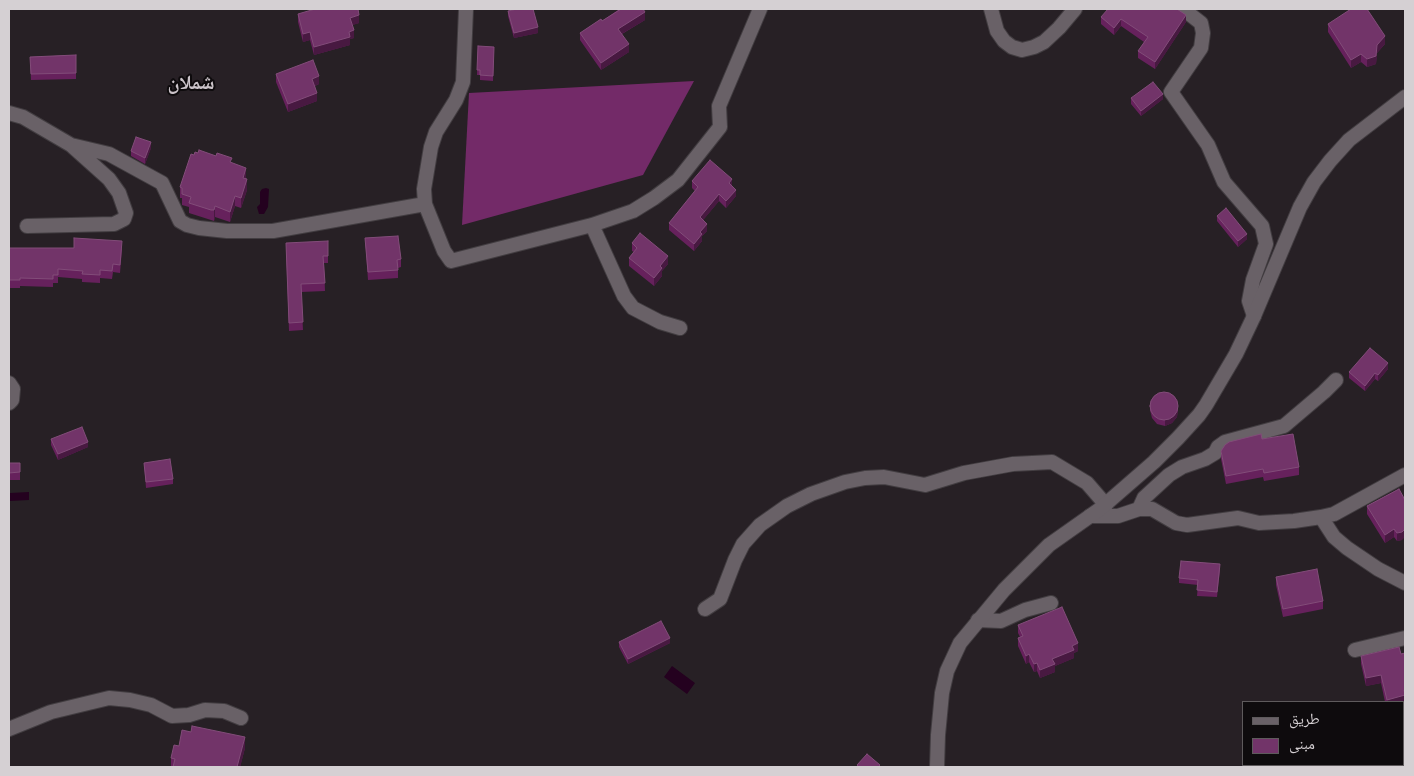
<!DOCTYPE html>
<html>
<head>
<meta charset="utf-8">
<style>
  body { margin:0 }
  #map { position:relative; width:1414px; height:776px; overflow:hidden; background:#272025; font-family:"Libre Baskerville","Noto Naskh Arabic",serif }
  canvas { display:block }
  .frame { position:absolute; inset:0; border:10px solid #d5d0d3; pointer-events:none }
  .legend { position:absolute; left:1242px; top:701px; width:162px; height:65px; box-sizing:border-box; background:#0e0b0d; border:1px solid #5e5a5c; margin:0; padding:6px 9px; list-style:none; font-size:15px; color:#d5d0d3 }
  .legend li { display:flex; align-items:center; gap:10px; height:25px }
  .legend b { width:25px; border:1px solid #5e5a5c }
</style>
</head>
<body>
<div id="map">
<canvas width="1414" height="776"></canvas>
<div class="frame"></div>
<ul class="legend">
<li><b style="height:6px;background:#696167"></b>طريق</li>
<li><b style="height:14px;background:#723469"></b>مبنى</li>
</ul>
</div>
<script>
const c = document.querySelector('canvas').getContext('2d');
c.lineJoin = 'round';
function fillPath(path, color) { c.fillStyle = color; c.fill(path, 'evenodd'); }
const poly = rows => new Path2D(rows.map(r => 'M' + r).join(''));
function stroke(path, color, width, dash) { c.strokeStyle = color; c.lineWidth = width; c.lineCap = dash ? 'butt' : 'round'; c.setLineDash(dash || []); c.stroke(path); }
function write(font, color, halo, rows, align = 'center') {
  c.font = font + ' "Libre Baskerville","Noto Naskh Arabic",serif'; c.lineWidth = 4; c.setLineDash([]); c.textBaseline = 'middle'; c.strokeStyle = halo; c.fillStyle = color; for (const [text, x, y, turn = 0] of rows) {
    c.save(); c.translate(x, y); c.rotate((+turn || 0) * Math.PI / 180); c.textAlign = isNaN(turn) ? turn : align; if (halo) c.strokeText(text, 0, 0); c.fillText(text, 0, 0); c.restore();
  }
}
const forest = poly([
  [694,81,643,175,462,225,469,93]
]);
const water = poly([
  [266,188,269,189,268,207,264,214,259,214,257,207,260,204,260,192,262,189],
  [29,492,29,500,10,501,10,493],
  [672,666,695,683,687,694,664,677]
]);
const minor = poly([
  [466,9,463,82,456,100,436,132,431,147,424,189,425,204,444,251,451,261,592,225,633,211,654,198,678,180,720,127,719,106,760,9],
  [991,9,997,31,1004,41,1012,47,1022,50,1034,47,1044,42,1059,28,1075,9],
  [1183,9,1201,23,1203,33,1201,48,1171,92,1208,145,1224,182,1262,226,1266,244,1253,280,1249,301,1254,316],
  [9,113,23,117,71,145,109,179,119,193,126,213,124,219,114,224,27,226],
  [71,145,109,154,162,183,180,221,187,225,199,228,227,231,273,231,425,204],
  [592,225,624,296,633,308,660,322,680,328],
  [9,383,13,389,12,400,9,403],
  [1139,509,1144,498,1169,475,1182,467,1205,459,1215,453,1218,447,1225,442,1284,426,1324,392,1336,380],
  [1090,516,1118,516,1139,509,1152,509,1176,523,1187,525,1238,518,1259,523,1294,521,1321,517,1334,537,1347,548,1378,569,1405,583],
  [1321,517,1334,514,1405,475],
  [705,609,720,599,735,560,743,544,760,525,787,506,811,494,845,482,865,478,884,477,925,485,964,473,1013,464,1052,462,1087,483,1106,505],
  [978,620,1001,621,1025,610,1051,603],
  [1355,650,1405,638],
  [9,729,51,712,109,698,130,700,151,705,172,716,189,715,205,710,224,711,241,718]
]);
const tertiary = poly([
  [937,767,938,735,942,693,947,671,960,643,1004,590,1049,545,1100,509,1154,462,1178,438,1199,415,1206,405,1236,354,1254,316,1300,207,1314,182,1330,161,1349,140,1405,97]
]);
const wall = poly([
  [618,9,643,9,645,20,622,34,629,52,601,70,580,40,580,33,602,21,618,10],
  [508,11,538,33,514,38,508,16],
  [298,14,359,23,352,25,354,38,350,39,350,45,314,55,310,40,303,42,298,22],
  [1101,17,1186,22,1155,69,1138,58,1138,51,1144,42,1121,26,1114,35,1101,24],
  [1328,24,1385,44,1377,53,1376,64,1367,67,1361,62,1351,68,1328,32],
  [478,46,494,47,493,81,480,80,480,75,477,75],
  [76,55,76,79,31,80,30,57],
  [276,74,319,84,315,86,317,101,288,112,276,82],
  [1131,98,1163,99,1141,116,1131,104],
  [151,148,145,164,131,156,131,151],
  [232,163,246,179,247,190,241,208,235,206,230,222,215,217,214,221,211,220,189,213,189,207,182,205,182,198,180,198,180,187],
  [692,181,732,186,736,196,726,208,719,201,703,220,707,231,702,236,702,241,694,251,669,230,669,223,695,191,692,188],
  [1217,216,1247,239,1238,247,1217,221],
  [365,238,401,259,401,267,398,268,398,278,368,280],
  [632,243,668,264,662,271,662,276,654,286,629,266,629,258,634,252,632,251],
  [9,248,122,249,120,273,113,272,112,279,100,278,100,283,82,282,82,279,58,277,58,283,53,283,53,287,20,286,20,288,9,288],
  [286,250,328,256,328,263,324,263,325,291,301,292,303,330,289,331],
  [1388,369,1378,381,1375,379,1365,391,1349,378,1349,372],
  [1150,405,1178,409,1177,417,1172,423,1165,426,1157,424,1152,418,1150,410],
  [51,439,88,447,58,460,51,445],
  [1262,439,1299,467,1299,475,1264,481,1263,477,1226,484,1221,459,1221,451],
  [9,463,20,463,20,480,9,480],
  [144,463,173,479,173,484,146,488],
  [1399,489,1402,540,1397,541,1394,537,1385,543,1367,514,1367,506],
  [1220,570,1217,597,1197,596,1198,585,1179,583,1179,578],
  [1276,577,1323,601,1323,609,1283,617,1276,585],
  [1018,625,1078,651,1074,653,1074,658,1055,666,1055,672,1040,678,1037,671,1034,672,1029,662,1026,664,1018,646,1018,638,1020,637,1018,633],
  [619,642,670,643,628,664,619,647],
  [1401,654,1405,703,1403,704,1403,702,1385,702,1381,683,1366,686,1361,664,1361,656],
  [179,746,245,748,240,767,171,767,171,758]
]);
const shadedWall = poly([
  [645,12,645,20,618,36,618,29],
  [359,15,359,23,350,26,350,18],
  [1186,15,1186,22,1155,69,1155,62],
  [1121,19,1121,26,1114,35,1114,28],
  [538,27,538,33,514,38,514,33],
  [354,30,354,38,350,39,350,45,314,55,314,47,349,32],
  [310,32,310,40,303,42,303,34],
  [1385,36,1385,44,1377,53,1376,64,1367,67,1367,59,1377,45],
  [629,44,629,52,601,70,601,63],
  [1361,54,1361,62,1351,68,1351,60],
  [319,76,319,84,312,87,312,79],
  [317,93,317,101,288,112,288,104],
  [1163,94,1163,99,1141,116,1141,111],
  [151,142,151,148,145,164,145,158],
  [246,168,246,178,243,188,243,178],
  [247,179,247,190,241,208,241,198],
  [732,179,732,186,729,183],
  [736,190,736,196,726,208,726,201],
  [719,194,719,201,700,224,700,217],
  [235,196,235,206,230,222,230,212],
  [215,206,215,217,214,221,214,210],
  [707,224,707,231,702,236,702,241,694,251,694,244,700,232],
  [1247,234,1247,239,1238,247,1238,241],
  [668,256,668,264,662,271,662,276,654,286,654,278,660,266],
  [1388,363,1388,369,1378,381,1378,375],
  [1375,373,1375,379,1365,391,1365,386],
  [1178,404,1177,417,1172,423,1165,426,1165,420],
  [88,442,88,447,58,460,58,454],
  [1394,529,1394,537,1385,543,1385,535],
  [1405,529,1405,537,1402,540,1397,541,1397,533],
  [670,638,670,643,628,664,628,659],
  [1078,643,1078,651,1074,653,1074,658,1055,666,1055,672,1040,678,1040,670,1052,659,1072,646],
  [1029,654,1029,662,1026,664,1026,656],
  [1037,663,1037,671,1034,672,1034,664],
  [1381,675,1381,683,1366,686,1366,678],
  [1404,690,1405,690,1405,703,1403,704,1403,702,1387,702,1387,700],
  [245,737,245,748,240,767,237,767]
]);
const building = poly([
  [315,9,358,9,359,15,350,18,354,30,349,32,350,37,314,47,310,32,303,34,298,14,315,9],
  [517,9,533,9,538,27,514,33,508,11,517,9],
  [621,9,643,9,645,12,618,29,629,44,601,63,580,33,601,19,602,21,621,9],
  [1108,9,1177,9,1186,15,1155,62,1138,51,1148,37,1121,19,1114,28,1101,17,1108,9],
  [1351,9,1367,9,1385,36,1377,45,1376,56,1367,59,1361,54,1351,60,1328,24,1351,9],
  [478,46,494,47,493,76,480,75,480,70,477,70,478,46],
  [76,55,76,73,31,74,30,57,76,55],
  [313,60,319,76,312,79,317,93,288,104,276,74,313,60],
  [1153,82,1163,94,1141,111,1131,98,1153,82],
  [136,137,151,142,145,158,131,151,136,137],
  [199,150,216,156,217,153,232,158,230,162,246,168,243,178,247,179,241,198,235,196,230,212,215,206,214,210,211,210,189,203,191,197,182,194,182,188,180,187,191,154,194,155,195,152,198,153,199,150],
  [710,160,732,179,729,183,736,190,726,201,719,194,700,217,707,224,700,232,702,234,694,244,669,223,698,187,692,181,710,160],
  [1226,208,1247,234,1238,241,1217,216,1226,208],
  [640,233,668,256,660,266,662,268,654,278,629,258,637,248,632,243,640,233],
  [398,236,401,259,397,260,398,270,368,272,365,238,398,236],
  [74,238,122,241,120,265,113,264,112,271,100,270,100,275,82,274,83,271,58,269,58,275,53,275,53,279,20,278,20,280,9,280,9,248,74,248,74,238],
  [328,241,328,256,323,256,325,283,301,284,303,322,289,323,286,243,328,241],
  [1370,348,1388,363,1378,375,1375,373,1365,386,1349,372,1370,348],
  '1150 406a14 14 0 1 1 28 0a14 14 0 1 1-28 0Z',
  [82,427,88,442,58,454,51,439,82,427],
  [1261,434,1262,439,1293,434,1299,467,1264,473,1263,469,1226,476,1221,451,1225,445,1229,442,1261,434],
  [170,459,173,479,146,482,144,463,170,459],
  [9,463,20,463,20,472,9,473,9,463],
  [1399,489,1405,500,1405,529,1402,532,1397,533,1394,529,1385,535,1367,506,1399,489],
  [1181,561,1220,564,1217,592,1197,590,1198,580,1179,578,1181,561],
  [1317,569,1323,601,1283,609,1276,577,1317,569],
  [1062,607,1078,643,1072,646,1074,650,1052,659,1055,664,1040,670,1037,663,1034,664,1029,654,1026,656,1018,638,1023,636,1018,625,1062,607],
  [661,621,670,638,628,659,619,642,661,621],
  [1399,647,1401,654,1405,653,1405,690,1404,690,1405,695,1387,700,1381,675,1366,678,1361,656,1399,647],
  [192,726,245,737,237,767,173,767,175,759,171,758,174,745,179,746,182,730,191,732,192,726],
  [867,754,880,765,878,767,859,767,857,765,867,754]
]);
const quarterNames = [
  ["شملان",191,83]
];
fillPath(forest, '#732a68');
fillPath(water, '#24011f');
stroke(minor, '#423d41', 16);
stroke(tertiary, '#423d41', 16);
stroke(minor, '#696167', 14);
stroke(tertiary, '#696167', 14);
fillPath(wall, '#66215c');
fillPath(shadedWall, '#481941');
fillPath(building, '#723469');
stroke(building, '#824c79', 1);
write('bold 20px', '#cbc3c9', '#0e0b0d', quarterNames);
</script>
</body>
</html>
